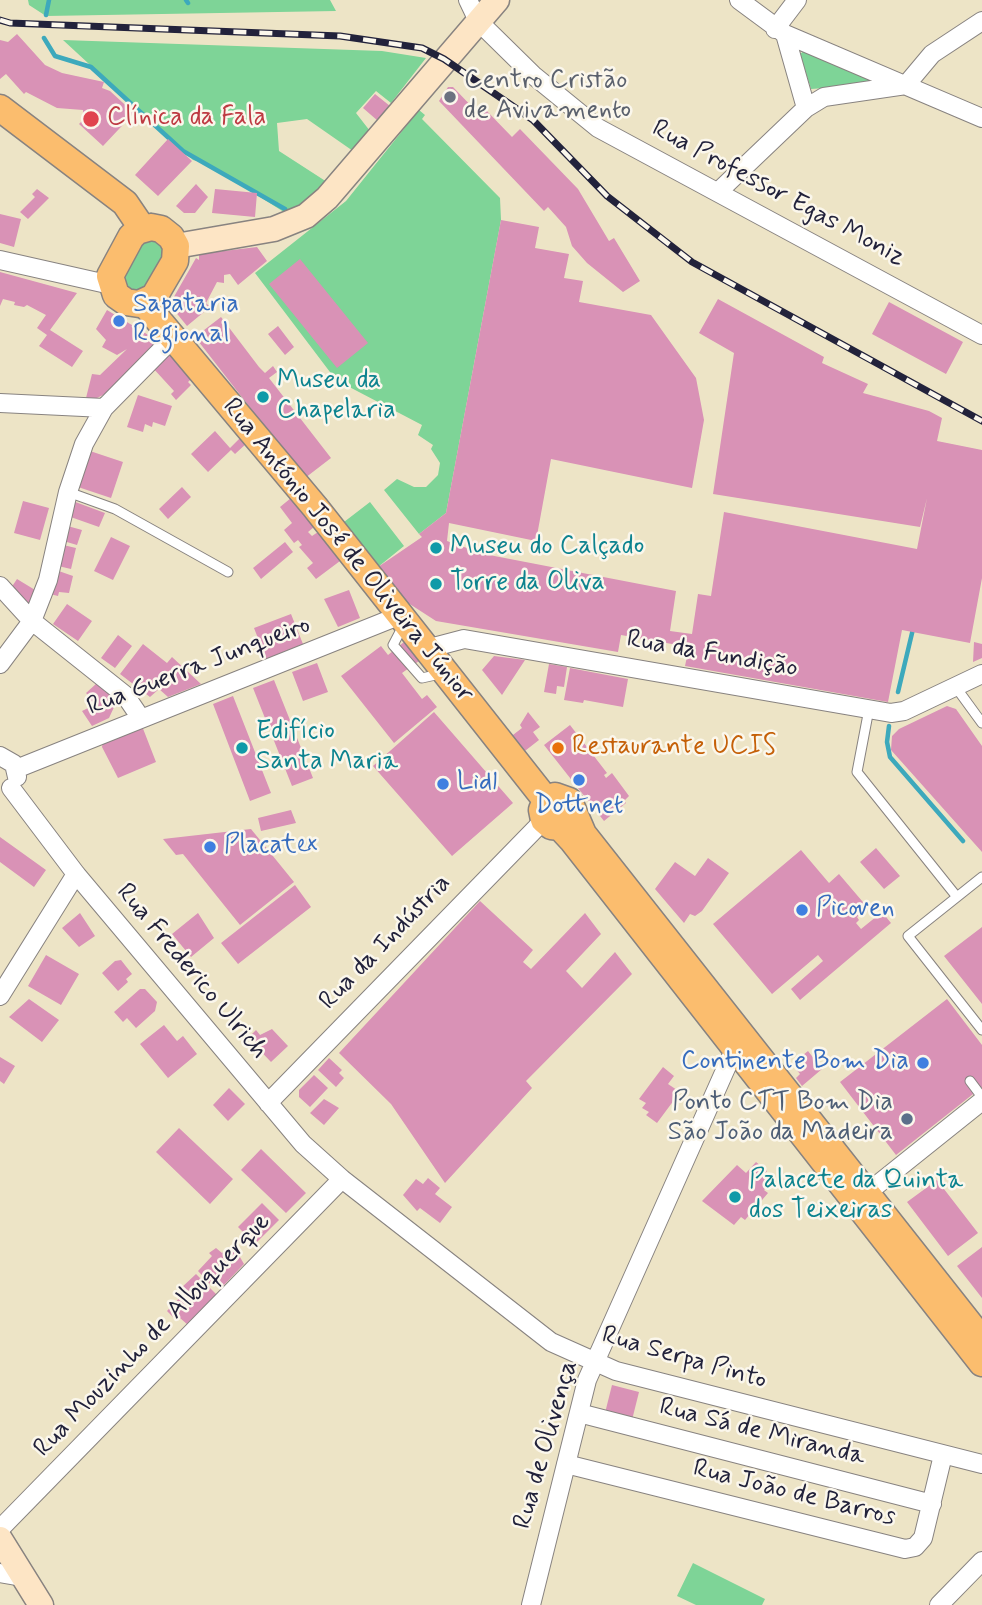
<!DOCTYPE html>
<html>
<head>
<meta charset="utf-8">
<style>
  body { margin:0 }
  canvas { display:block; background:#ede4c6 }
</style>
</head>
<body>
<canvas width="982" height="1605"></canvas>
<script>
const c = document.querySelector('canvas').getContext('2d');
c.lineJoin = 'round';
function fillPath(path, color) { c.fillStyle = color; c.fill(path, 'evenodd'); }
const poly = rows => new Path2D(rows.map(r => 'M' + r).join(''));
function stroke(path, color, width, dash) { c.strokeStyle = color; c.lineWidth = width; c.lineCap = dash ? 'butt' : 'round'; c.setLineDash(dash || []); c.stroke(path); }
function write(font, color, halo, rows, align = 'center') {
  c.font = font + ' Mynerve,sans-serif'; c.lineWidth = 5; c.setLineDash([]); c.textBaseline = 'middle'; c.strokeStyle = halo; c.fillStyle = color; for (const [text, x, y, turn = 0] of rows) {
    c.save(); c.translate(x, y); c.rotate((+turn || 0) * Math.PI / 180); c.textAlign = isNaN(turn) ? turn : align; if (halo) c.strokeText(text, 0, 0); c.fillText(text, 0, 0); c.restore();
  }
}
const green = poly([
  [28,0,330,0,336,11,46,16,29,5],
  [63,40,382,51,426,58,391,103,376,91,356,113,370,131,353,151,307,119,277,123,279,151,327,182,311,201,287,214,208,164,193,160],
  [804,51,882,84,811,89,800,54],
  [419,110,425,115,422,119,500,198,501,220,446,513,419,534,384,490,397,479,414,487,426,487,438,475,440,463,431,449,433,445,418,435,422,425,336,380,255,273,346,201],
  [146,239,161,242,165,255,145,292,138,295,121,283,139,244],
  [370,502,404,546,378,567,344,522],
  [693,1563,765,1599,762,1605,696,1605,677,1596]
]);
const stream = poly([
  [186,0,188,3],
  [46,15,49,0],
  [44,38,55,56,91,67,183,151,285,209,288,214],
  [898,692,913,629],
  [889,726,887,742,890,757,963,841]
]);
const building = poly([
  [17,34,45,65,62,73,104,82,102,88,110,91,134,113,103,146,79,124,83,120,83,110,57,108,26,92,24,94,6,74,0,79,0,40,8,42],
  [448,87,453,87,478,113,483,107,512,137,520,129,578,189,609,241,614,238,640,281,623,292,587,263,572,246,566,227,548,207,544,211,439,101],
  [375,94,390,106,378,121,363,108],
  [168,139,192,161,158,196,135,175],
  [196,184,208,197,195,213,184,213,176,206],
  [37,189,49,198,28,219,20,212,35,197,32,194],
  [215,189,257,193,255,217,212,213],
  [0,214,21,219,14,247,0,243],
  [501,220,539,227,535,248,569,254,564,278,583,281,579,302,651,315,696,378,704,420,692,488,551,459,536,541,449,523,447,541,484,554,676,591,670,631,692,634,698,594,711,596,724,512,917,549,927,498,920,527,713,494,734,353,699,333,718,299,824,357,822,363,868,384,863,393,929,411,942,418,937,441,982,450,982,578,970,643,902,630,888,702,685,666,689,647,621,635,618,652,436,621,405,601,378,567,422,537,419,534,446,513],
  [257,247,267,261,238,285,230,274,224,275,224,283,217,282,206,303,210,307,187,326,174,310,178,306,171,302,196,258,199,260,199,254],
  [300,259,368,343,337,368,269,284],
  [0,272,77,293,50,330,83,351,72,367,39,346,47,335,37,328,46,315,27,305,24,307,14,305,15,302,3,299,0,306],
  [889,302,963,342,946,374,872,334],
  [107,310,155,339,157,346,107,393,97,398,86,398,92,374,100,375,127,349,117,355,102,347,106,340,96,329],
  [221,317,259,367,265,373,273,366,277,372,269,378,331,458,305,478,195,337],
  [278,326,294,347,285,355,268,334],
  [165,354,175,356,194,376,188,382,191,385,176,400,171,394,174,391,152,367],
  [138,395,172,406,165,426,153,422,152,427,145,424,143,432,127,427],
  [215,431,230,448,242,436,247,443,235,454,231,450,208,472,191,454],
  [87,450,123,462,111,498,75,486],
  [182,487,191,497,168,519,159,509],
  [291,498,314,527,308,532,312,536,318,532,340,561,316,579,307,568,313,563,299,547,302,545,298,540,294,543,284,530,292,523,280,507],
  [70,500,105,513,99,527,65,515],
  [23,501,49,508,40,540,14,533],
  [64,525,82,530,77,545,60,540],
  [111,537,130,546,113,580,94,571],
  [285,542,293,552,261,579,253,568],
  [59,544,76,548,71,569,54,565],
  [53,569,73,576,69,593,59,592,58,596,46,593],
  [17,579,40,593,32,606,9,591],
  [349,590,360,618,338,627,324,599],
  [67,604,92,621,78,641,53,624],
  [291,614,303,644,266,659,254,628],
  [118,635,132,646,115,668,101,658],
  [404,642,419,661,402,673,422,699,427,695,437,707,394,743,341,676,381,646,388,655],
  [974,642,982,644,982,658,973,662],
  [143,644,167,663,172,657,201,684,168,697,159,689,150,697,120,674],
  [494,656,525,660,502,695,482,670],
  [317,663,328,692,303,701,292,672],
  [549,664,567,667,564,687,557,686,556,694,544,692],
  [570,668,628,679,623,707,584,700,583,703,564,700],
  [274,680,313,778,292,786,253,688],
  [97,683,113,696,115,705,109,718,92,726,82,711,88,708,87,702,90,697,86,693],
  [233,696,271,793,250,801,213,704],
  [947,706,956,709,982,746,982,852,891,750,892,736,899,729],
  [434,712,513,803,452,856,373,766],
  [528,712,540,727,533,732,539,740,521,754,509,738,522,728,520,725],
  [570,725,607,773,604,775,606,778,612,773,629,796,624,801,626,803,604,821,544,745],
  [142,726,156,762,118,778,102,747,103,742],
  [291,810,296,823,261,831,258,818],
  [251,829,294,882,240,925,183,854,176,855,163,839],
  [0,837,46,870,34,887,0,862],
  [876,848,900,876,884,889,860,862],
  [801,850,829,883,839,874,868,908,857,917,859,920,856,923,861,929,882,912,891,923,800,1000,791,989,823,961,818,955,772,994,713,924],
  [708,858,729,873,702,911,695,916,690,914,684,923,655,889,675,862,695,876],
  [295,885,311,907,238,964,221,943],
  [480,901,533,950,523,962,531,969,585,913,601,934,566,971,582,988,615,952,632,974,526,1081,532,1088,445,1183,391,1104,339,1053],
  [80,913,95,936,79,947,62,928],
  [198,913,214,938,191,957,172,934],
  [982,927,982,1004,944,956],
  [46,955,79,974,61,1005,28,986],
  [121,960,132,974,126,979,128,982,118,991,102,973,115,961],
  [140,989,145,989,157,1002,155,1011,136,1028,127,1018,123,1022,114,1012],
  [29,999,59,1020,42,1042,9,1017],
  [947,999,982,1045,982,1087,896,1155,840,1082],
  [164,1025,177,1041,183,1036,197,1054,168,1078,140,1044],
  [272,1029,288,1046,271,1062,248,1038,256,1030,260,1035],
  [808,1051,822,1069,802,1086,796,1078,800,1074,792,1064],
  [0,1057,15,1066,4,1084,0,1081],
  [329,1058,342,1070,339,1073,344,1078,336,1087,318,1070],
  [663,1067,674,1076,668,1084,680,1092,657,1123,646,1115,649,1112,642,1108,646,1103,639,1099],
  [314,1075,328,1088,310,1107,299,1097,299,1090],
  [229,1088,245,1104,228,1121,213,1105],
  [324,1099,339,1108,324,1125,310,1113],
  [179,1128,233,1179,210,1204,156,1152],
  [261,1149,306,1193,286,1213,241,1170],
  [756,1162,767,1171,764,1175,772,1182,764,1190,768,1193,745,1220,741,1217,734,1225,702,1201,737,1165,746,1173],
  [428,1178,440,1188,435,1194,452,1207,440,1223,420,1208,417,1211,403,1195,416,1179,423,1184],
  [937,1180,978,1233,948,1256,907,1202],
  [262,1203,279,1220,255,1244,238,1227],
  [233,1245,244,1264,223,1286,216,1278,210,1284,198,1271,212,1256,209,1253,216,1248,222,1253],
  [982,1247,982,1298,957,1266],
  [196,1274,217,1295,188,1325,180,1318,177,1321,167,1311,184,1293,180,1289],
  [612,1385,639,1392,631,1424,604,1417]
]);
const lane = poly([
  [68,492,115,509,228,572],
  [403,626,393,645,422,678,440,674],
  [955,686,982,723],
  [869,709,857,772,957,897],
  [982,877,908,936,982,1030],
  [970,1081,982,1097]
]);
const street = poly([
  [468,0,478,21,533,75,598,128,982,335],
  [739,0,785,34,982,118],
  [775,29,797,0],
  [785,34,806,108],
  [719,191,806,108,824,97,906,85,932,54,982,21],
  [0,260,111,285],
  [0,403,104,408],
  [0,586,32,621,125,695,140,717],
  [426,649,464,639,891,713,904,711,982,674],
  [0,664,32,621,48,580,68,492,84,444,104,408,175,336],
  [0,756,14,764,17,777],
  [16,769,401,615],
  [11,788,76,874,303,1144,342,1179,551,1342,616,1371,982,1464],
  [0,996,76,874],
  [268,1103,544,820],
  [867,1193,982,1101],
  [579,1413,932,1504],
  [566,1464,905,1549,915,1547,923,1538,943,1455],
  [0,1529,342,1179],
  [0,1573,22,1577],
  [531,1605,587,1380,739,1039],
  [939,1605,982,1561]
]);
const secondary = poly([
  [176,246,274,229,306,216,327,198,497,0],
  [0,1539,41,1605]
]);
const primary = poly([
  [0,108,125,203,142,228],
  [151,227,161,229,171,237,176,246,175,261,154,297,139,304,126,302,116,295,110,276,131,237,137,231,151,227],
  [144,303,315,507,546,800],
  [982,1340,583,834,569,801,555,796,546,800,542,810,544,820,551,826,560,827,573,841,982,1363]
]);
const rail = poly([
  [0,20,10,23,340,36,422,48,444,59,533,120,607,196,692,262,982,421]
]);
const markers = [
  [450,97,7,"#6b7280"],
  [91,119,9,"#e0444e"],
  [119,321,7,"#3f7fe0"],
  [263,397,7,"#0f9aa8"],
  [436,548,7,"#0f9aa8"],
  [436,584,7,"#0f9aa8"],
  [242,748,7,"#0f9aa8"],
  [558,748,7,"#e8710a"],
  [579,780,7,"#3f7fe0"],
  [443,784,7,"#3f7fe0"],
  [210,847,7,"#3f7fe0"],
  [802,910,7,"#3f7fe0"],
  [923,1063,7,"#3f7fe0"],
  [907,1119,7,"#5c6f8a"],
  [735,1197,7,"#0f9aa8"]
];
const worshipNames = [
  ["Centro Cristão",464,82],
  ["de Avivamento",464,112]
];
const healthNames = [
  ["Clínica da Fala",107,119]
];
const streetNames = [
  ["Rua Professor Egas Moniz",778,194,28],
  ["Rua António José de Oliveira Júnior",347,551,51],
  ["Rua da Fundição",712,655,10],
  ["Rua Guerra Junqueiro",199,667,-21],
  ["Rua da Indústria",386,943,-46],
  ["Rua Frederico Ulrich",191,972,50],
  ["Rua Mouzinho de Albuquerque",153,1336,-46],
  ["Rua Serpa Pinto",684,1359,16],
  ["Rua Sá de Miranda",762,1433,14],
  ["Rua de Olivença",547,1445,-74],
  ["Rua João de Barros",794,1494,14]
];
const shopNames = [
  ["Sapataria",133,306],
  ["Regional",133,336],
  ["Lidl",457,784],
  ["Dottnet",579,807,"center"],
  ["Placatex",224,847],
  ["Picoven",816,910],
  ["Continente Bom Dia",909,1063,"right"]
];
const cultureNames = [
  ["Museu da",277,382],
  ["Chapelaria",277,412],
  ["Museu do Calçado",450,548],
  ["Torre da Oliva",450,584],
  ["Edifício",256,733],
  ["Santa Maria",256,763],
  ["Palacete da Quinta",749,1182],
  ["dos Teixeiras",749,1212]
];
const foodNames = [
  ["Restaurante UCIS",572,748]
];
const serviceNames = [
  ["Ponto CTT Bom Dia",893,1104],
  ["São João da Madeira",893,1134]
];
fillPath(green, '#7ed497');
stroke(stream, '#3da9bc', 4.5);
fillPath(building, '#d992b6');
stroke(lane, '#888380', 11);
stroke(street, '#888380', 20);
stroke(secondary, '#888380', 27);
stroke(primary, '#888380', 29);
stroke(lane, '#fff', 9);
stroke(street, '#fff', 18);
stroke(secondary, '#fde5c5', 24);
stroke(primary, '#fbbd6e', 26);
stroke(rail, '#22223b', 7);
stroke(rail, '#fbf7ec', 4.5, [13]);
for (const [x, y, r, color] of markers) { const dot = new Path2D(); dot.arc(x, y, r, 0, 2 * Math.PI); c.fillStyle = color; c.fill(dot); stroke(dot, '#fbf7ec', 2.5); }
write('26px', '#5b616d', '#fbf7ec', worshipNames, 'left');
write('26px', '#be3a42', '#fbf7ec', healthNames, 'left');
write('26px', '#22223b', '#fbf7ec', streetNames);
write('26px', '#366cbe', '#fbf7ec', shopNames, 'left');
write('26px', '#0d838f', '#fbf7ec', cultureNames, 'left');
write('26px', '#c56008', '#fbf7ec', foodNames, 'left');
write('26px', '#4e5e75', '#fbf7ec', serviceNames, 'right');
</script>
</body>
</html>
